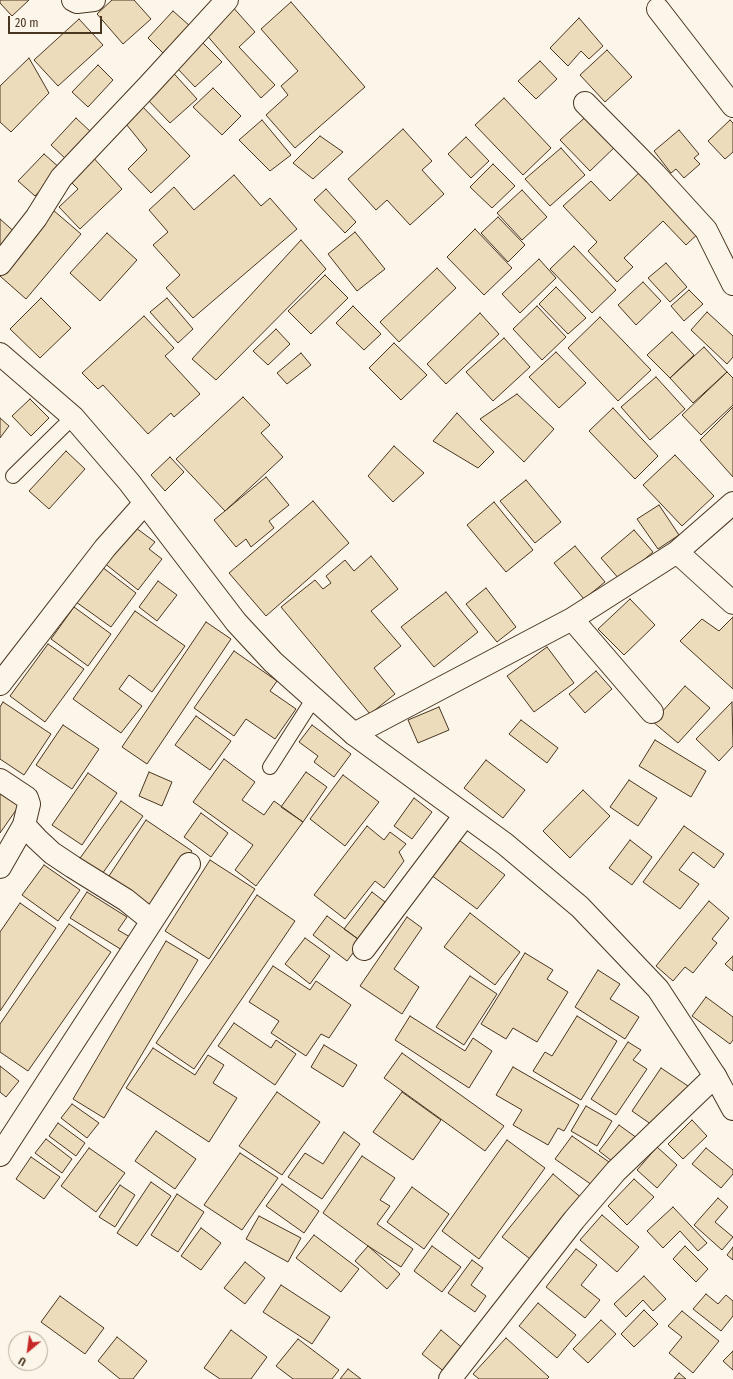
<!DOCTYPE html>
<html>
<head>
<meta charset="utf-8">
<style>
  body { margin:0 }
  #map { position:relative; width:733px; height:1379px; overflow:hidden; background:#fbf6e9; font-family:"Fira Sans Condensed",sans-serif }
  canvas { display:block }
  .north { position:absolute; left:8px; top:1331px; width:40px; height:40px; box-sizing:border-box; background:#fbf6e9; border:1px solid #b4a999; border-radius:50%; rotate:209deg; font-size:11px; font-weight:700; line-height:16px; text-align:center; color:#4a3520 }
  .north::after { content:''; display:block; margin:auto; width:14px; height:18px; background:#c62828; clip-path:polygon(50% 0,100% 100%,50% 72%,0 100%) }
  .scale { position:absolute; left:8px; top:16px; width:94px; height:18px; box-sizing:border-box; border:2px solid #4a3520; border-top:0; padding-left:5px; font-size:12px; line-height:14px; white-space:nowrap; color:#4a3520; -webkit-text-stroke:3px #fbf6e9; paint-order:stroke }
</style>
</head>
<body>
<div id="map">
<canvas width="733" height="1379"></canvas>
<div class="north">U</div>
<div class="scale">20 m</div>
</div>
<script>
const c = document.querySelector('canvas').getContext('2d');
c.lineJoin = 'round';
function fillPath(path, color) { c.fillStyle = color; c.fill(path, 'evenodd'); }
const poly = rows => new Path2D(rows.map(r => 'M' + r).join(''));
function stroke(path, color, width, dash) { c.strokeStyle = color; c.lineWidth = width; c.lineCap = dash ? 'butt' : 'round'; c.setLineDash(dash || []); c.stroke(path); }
const building = poly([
  [0,0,29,0,12,16,0,3,0,0],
  [112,0,134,0,151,19,123,44,97,14,112,0],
  [291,2,365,87,295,148,266,115,288,95,281,86,298,71,261,29,291,2],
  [231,5,255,32,239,47,275,85,261,98,204,32,231,5],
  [173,11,190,26,164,54,148,38,173,11],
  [579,18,603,46,589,59,581,51,568,66,550,48,579,18],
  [79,19,103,45,58,86,34,60,79,19],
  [203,43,222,62,195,87,177,68,203,43],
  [607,50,632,77,605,102,580,75,607,50],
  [29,58,49,93,11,132,0,122,0,86,29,58],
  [540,61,557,79,536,99,518,81,540,61],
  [98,65,113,80,88,107,72,92,98,65],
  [168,67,197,99,170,123,144,96,168,67],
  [213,88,241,116,222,135,193,107,213,88],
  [504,98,551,148,523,175,475,125,504,98],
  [140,104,190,156,151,193,128,169,147,150,122,119,140,104],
  [590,113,618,144,590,171,560,140,590,113],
  [76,118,92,133,67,160,51,145,76,118],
  [262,120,291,155,270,171,239,140,262,120],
  [730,120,733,123,733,152,725,159,708,141,730,120],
  [403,129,432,161,422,170,444,194,410,225,387,200,376,210,348,179,403,129],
  [679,130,699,154,694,158,700,164,684,178,676,169,671,173,654,151,679,130],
  [320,136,343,152,313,179,293,163,320,136],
  [466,137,489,161,471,178,448,154,466,137],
  [561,148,585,175,550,206,525,179,561,148],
  [44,154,61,169,35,196,18,181,44,154],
  [90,154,122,189,80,229,59,207,78,189,66,177,90,154],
  [493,164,515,186,492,208,470,187,493,164],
  [645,167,703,229,686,245,663,221,624,258,633,267,617,282,588,251,597,242,563,206,591,181,610,201,645,167],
  [234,175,261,206,270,198,297,229,193,318,166,288,180,275,153,245,168,232,149,210,174,187,194,210,234,175],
  [326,189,356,222,345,233,314,200,326,189],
  [522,190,547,217,522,240,497,213,522,190],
  [53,210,81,234,26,299,0,276,0,273,53,210],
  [498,217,525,245,508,262,481,233,498,217],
  [0,219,18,235,5,249,0,245,0,219],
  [475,229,512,268,484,295,447,257,475,229],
  [355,232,385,269,357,291,328,254,355,232],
  [107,233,137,260,100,301,70,273,107,233],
  [301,240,326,269,216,380,192,359,301,240],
  [574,246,616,290,592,313,550,269,574,246],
  [539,259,556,278,520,313,502,294,539,259],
  [666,263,687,287,670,302,648,278,666,263],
  [437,268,456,288,399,342,380,322,437,268],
  [325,275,348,298,311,334,288,311,325,275],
  [643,282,661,301,636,325,618,305,643,282],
  [556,287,586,318,568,334,539,304,556,287],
  [689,290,703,304,684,321,671,306,689,290],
  [41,298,71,328,40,358,10,329,41,298],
  [167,298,193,329,178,343,150,312,167,298],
  [353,306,381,334,364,350,336,323,353,306],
  [537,306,566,337,542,360,513,329,537,306],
  [707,312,733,336,733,357,727,364,691,330,707,312],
  [480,313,499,334,446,384,427,364,480,313],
  [144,316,174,348,165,356,200,394,174,417,171,413,148,434,103,385,98,389,82,373,144,316],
  [600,317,651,370,618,401,568,348,600,317],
  [276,329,290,344,268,365,253,351,276,329],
  [672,332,694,355,670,378,647,355,672,332],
  [504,338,530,367,493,401,466,372,504,338],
  [394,343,427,375,401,400,369,368,394,343],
  [704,347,727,372,693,403,670,378,704,347],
  [556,352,586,383,559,408,529,377,556,352],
  [301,353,311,365,287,384,277,373,301,353],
  [727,372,733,378,733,405,701,435,682,415,727,372],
  [656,377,685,409,650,440,621,407,656,377],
  [517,394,554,429,524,462,480,419,517,394],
  [243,397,270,425,261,433,283,457,225,511,176,459,243,397],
  [30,399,49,418,31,436,12,416,30,399],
  [733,407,733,477,700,440,733,407],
  [613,408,658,456,635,479,589,431,613,408],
  [457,413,494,452,478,468,433,441,457,413],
  [0,418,9,426,0,438,0,418],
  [394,446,424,473,393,502,368,476,394,446],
  [66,451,85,469,49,509,29,491,66,451],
  [675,455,714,496,682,526,643,485,675,455],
  [170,457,184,472,165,491,151,475,170,457],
  [266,477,289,505,269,521,274,528,251,547,246,539,236,547,214,520,266,477],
  [526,480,561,522,535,543,500,501,526,480],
  [313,501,349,543,266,616,229,573,313,501],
  [494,502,533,550,506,572,467,525,494,502],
  [659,505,679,535,658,549,637,519,659,505],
  [132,525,155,542,149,549,162,559,138,590,103,562,132,525],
  [634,530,653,552,620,580,601,558,634,530],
  [575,546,605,582,584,599,554,563,575,546],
  [371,556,398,589,371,611,401,646,374,668,395,694,370,714,281,607,315,580,323,589,331,583,326,576,345,560,354,571,371,556],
  [102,567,136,593,111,627,76,602,102,567],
  [158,581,177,595,157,621,139,607,158,581],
  [486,588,516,627,497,642,466,604,486,588],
  [446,592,478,632,434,667,401,627,446,592],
  [630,599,655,625,624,655,598,629,630,599],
  [74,607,111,634,88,666,51,639,74,607],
  [135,611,185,646,152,692,129,675,119,689,142,706,121,733,73,699,135,611],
  [733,617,733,689,680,641,702,619,719,631,733,617],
  [206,622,231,639,147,764,122,747,206,622],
  [48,644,84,669,45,722,10,696,48,644],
  [547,647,574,683,534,712,507,676,547,647],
  [234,651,277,681,270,691,296,709,275,739,246,719,234,736,194,708,234,651],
  [596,671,612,689,585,713,569,694,596,671],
  [685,686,710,708,678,743,653,722,685,686],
  [3,702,51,734,24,775,0,759,0,707,3,702],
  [732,702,733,746,719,761,696,739,732,702],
  [439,707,449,730,418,743,408,720,439,707],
  [196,716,231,741,210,770,175,745,196,716],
  [521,720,558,748,547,763,509,734,521,720],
  [63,725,99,749,72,789,36,765,63,725],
  [312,725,351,754,334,777,314,762,318,756,299,742,312,725],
  [655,740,706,771,691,797,639,766,655,740],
  [224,759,255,782,242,800,264,815,274,801,303,822,256,886,235,870,253,845,193,802,224,759],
  [486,760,525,790,503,818,464,788,486,760],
  [149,772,172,782,162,806,139,796,149,772],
  [306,772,327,787,303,822,281,807,306,772],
  [88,773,117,793,82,845,52,825,88,773],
  [343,775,379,802,345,846,310,819,343,775],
  [629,780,657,798,638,826,610,807,629,780],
  [0,789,21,803,0,833,0,789],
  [583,790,610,816,570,858,543,831,583,790],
  [414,798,432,812,412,839,394,826,414,798],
  [121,801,143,816,100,877,78,861,121,801],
  [201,813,228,833,211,857,184,837,201,813],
  [146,820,192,851,152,909,107,879,146,820],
  [367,826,384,840,390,832,406,844,399,852,404,861,384,888,375,881,345,919,314,895,367,826],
  [684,826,724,854,714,868,693,852,679,870,699,884,680,909,643,882,684,826],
  [455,837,505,875,477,909,427,872,455,837],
  [630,840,652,857,632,885,609,868,630,840],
  [210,860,255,889,209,959,165,931,210,860],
  [44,865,80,890,58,921,22,895,44,865],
  [87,892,127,917,118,930,130,937,122,950,70,918,87,892],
  [372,892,385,902,358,939,344,929,372,892],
  [257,895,295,921,194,1069,156,1043,257,895],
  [709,901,729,918,712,939,717,943,693,973,685,967,673,981,656,966,709,901],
  [20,903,56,928,0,1011,0,932,20,903],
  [470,913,520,952,495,985,444,947,470,913],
  [327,916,358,939,362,941,347,961,313,935,327,916],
  [407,917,422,928,394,969,419,987,402,1014,360,986,407,917],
  [69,924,111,952,28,1071,0,1052,0,1024,69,924],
  [305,938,330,956,310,984,285,964,305,938],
  [166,941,198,960,104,1118,73,1099,166,941],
  [525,953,553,970,547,979,568,992,537,1042,513,1028,506,1039,481,1024,525,953],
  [733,956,733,971,725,964,733,956],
  [273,966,310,990,316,981,351,1005,329,1038,321,1034,306,1056,271,1033,279,1021,249,1002,273,966],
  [598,970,620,984,610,999,639,1017,625,1039,575,1007,598,970],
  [470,976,497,994,464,1045,436,1027,470,976],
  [706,997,733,1017,733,1040,730,1044,692,1016,706,997],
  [410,1016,465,1051,473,1038,492,1051,469,1088,395,1040,410,1016],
  [577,1016,617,1041,581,1100,533,1071,545,1052,552,1056,577,1016],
  [234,1023,271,1048,276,1040,296,1054,275,1085,218,1046,234,1023],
  [628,1042,641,1050,633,1060,647,1069,616,1115,591,1099,628,1042],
  [324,1045,357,1065,343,1087,311,1067,324,1045],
  [153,1048,195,1075,208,1055,224,1065,213,1083,237,1098,209,1142,126,1088,153,1048],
  [402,1053,504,1126,485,1151,384,1078,402,1053],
  [0,1066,19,1081,6,1097,0,1092,0,1066],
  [513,1067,579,1105,564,1131,558,1128,548,1145,513,1125,522,1110,496,1095,513,1067],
  [661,1068,688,1086,658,1129,632,1111,661,1068],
  [277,1092,320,1122,282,1175,239,1146,277,1092],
  [402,1092,441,1120,413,1160,373,1132,402,1092],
  [72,1104,99,1123,87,1138,61,1118,72,1104],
  [586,1106,612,1121,597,1146,571,1131,586,1106],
  [692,1120,707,1136,683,1159,668,1144,692,1120],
  [58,1123,85,1143,76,1156,49,1136,58,1123],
  [619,1125,637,1138,617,1165,599,1151,619,1125],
  [156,1131,196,1159,175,1189,135,1161,156,1131],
  [344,1132,360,1144,322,1199,288,1177,305,1153,323,1164,344,1132],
  [572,1136,609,1162,592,1185,555,1159,572,1136],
  [46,1139,72,1159,62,1173,35,1153,46,1139],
  [507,1140,545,1168,479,1259,442,1231,507,1140],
  [657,1147,677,1165,657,1188,637,1170,657,1147],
  [89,1148,125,1173,96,1212,61,1186,89,1148],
  [706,1148,733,1170,733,1174,721,1188,692,1164,706,1148],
  [240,1153,278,1178,242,1230,204,1205,240,1153],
  [362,1156,395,1178,380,1200,390,1206,377,1224,413,1249,401,1267,368,1246,323,1213,362,1156],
  [31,1157,60,1177,44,1199,16,1179,31,1157],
  [553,1174,584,1200,534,1262,502,1237,553,1174],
  [634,1179,654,1197,627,1225,608,1206,634,1179],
  [151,1182,171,1196,137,1246,117,1233,151,1182],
  [282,1184,319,1211,304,1233,266,1206,282,1184],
  [120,1185,135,1195,115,1227,99,1217,120,1185],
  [412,1187,449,1214,424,1249,387,1222,412,1187],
  [177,1194,204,1212,178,1252,151,1235,177,1194],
  [718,1198,728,1207,715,1222,733,1237,722,1250,694,1225,718,1198],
  [673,1207,707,1243,698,1251,680,1231,663,1248,647,1231,673,1207],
  [602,1215,639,1247,617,1272,580,1240,602,1215],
  [259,1216,301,1238,288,1262,246,1239,259,1216],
  [201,1228,221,1243,201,1270,181,1256,201,1228],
  [314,1235,359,1269,341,1292,296,1258,314,1235],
  [368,1246,400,1274,387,1289,355,1261,368,1246],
  [432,1246,461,1267,442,1292,414,1271,432,1246],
  [685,1246,708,1269,696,1282,673,1259,685,1246],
  [733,1247,733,1260,727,1255,733,1247],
  [576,1249,597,1265,581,1285,600,1300,585,1318,546,1287,576,1249],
  [472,1260,483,1268,471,1285,486,1296,475,1312,448,1293,472,1260],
  [245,1262,265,1278,245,1304,224,1288,245,1262],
  [644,1276,666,1299,653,1311,643,1300,626,1317,614,1304,644,1276],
  [281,1285,330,1317,312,1344,263,1312,281,1285],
  [706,1294,718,1304,726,1295,733,1301,733,1316,721,1331,693,1309,706,1294],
  [60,1296,104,1328,85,1354,41,1322,60,1296],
  [538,1303,576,1335,557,1358,519,1326,538,1303],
  [644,1310,658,1324,634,1347,621,1334,644,1310],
  [682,1311,719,1341,693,1373,669,1353,682,1337,668,1326,682,1311],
  [601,1320,616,1334,588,1363,573,1349,601,1320],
  [231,1330,267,1357,251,1379,220,1379,204,1368,231,1330],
  [441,1330,465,1350,446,1373,422,1354,441,1330],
  [117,1337,147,1361,133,1379,120,1379,98,1361,117,1337],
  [506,1338,549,1377,547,1379,479,1379,473,1374,506,1338],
  [298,1339,339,1370,332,1379,293,1379,276,1366,298,1339],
  [733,1351,733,1370,723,1361,733,1351],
  [348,1369,361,1379,340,1379,348,1369],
  [679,1373,686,1379,674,1379,679,1373]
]);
const service = poly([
  [13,476,73,417],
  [270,767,314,698]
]);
const minor = poly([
  [73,0,77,2,94,0],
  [658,9,733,106],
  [585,103,655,174,706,230,733,284],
  [0,264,36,218,61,178,149,85,227,0],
  [677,552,733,603],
  [572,619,652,712],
  [0,684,105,548,145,503],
  [354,734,572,619,677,552,733,503],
  [0,780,27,798,29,804,24,825,0,867],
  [152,921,189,864],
  [364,949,465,815],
  [0,1155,152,921,126,900,73,867,52,853,37,839,24,825],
  [450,1379,574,1220,616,1171,715,1076]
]);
const tertiary = poly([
  [0,354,73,417,129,482,236,622,273,662,354,734,505,844,580,907,658,989,715,1076,733,1109]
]);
fillPath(building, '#ecdcbc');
stroke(building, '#4a3520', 1);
stroke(service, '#4a3520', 16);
stroke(minor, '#4a3520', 24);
stroke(tertiary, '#4a3520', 24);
stroke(service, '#fbf6e9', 14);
stroke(minor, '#fbf6e9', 22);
stroke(tertiary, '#fbf6e9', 22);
</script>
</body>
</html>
